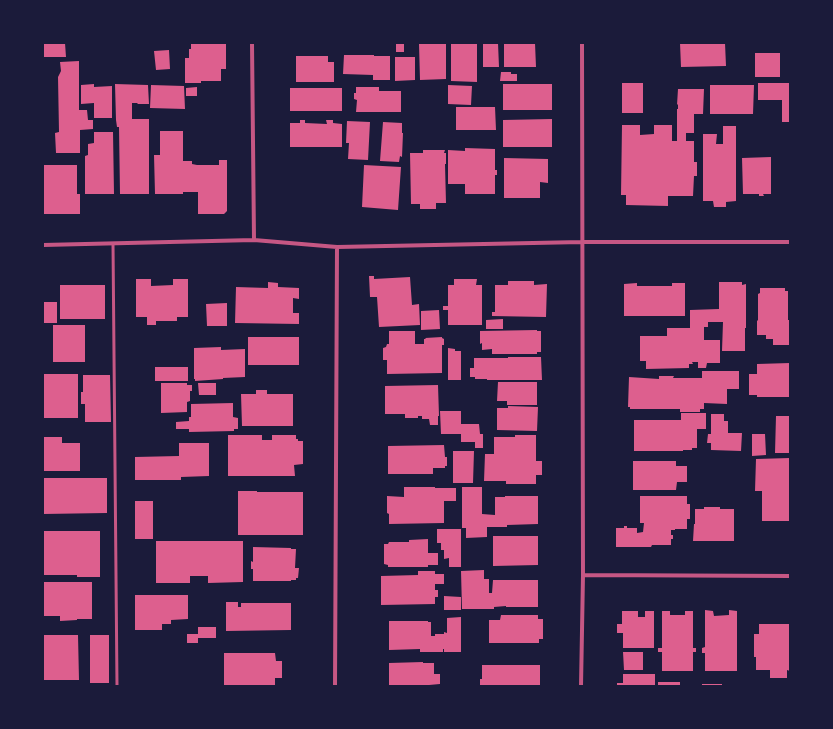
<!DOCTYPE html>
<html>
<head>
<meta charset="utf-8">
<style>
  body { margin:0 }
  #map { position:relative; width:833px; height:729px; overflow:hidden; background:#1b1b3a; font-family:Manrope,sans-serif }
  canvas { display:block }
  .frame { position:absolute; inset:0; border:44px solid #1b1b3a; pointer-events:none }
</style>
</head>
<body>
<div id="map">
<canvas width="833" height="729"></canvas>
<div class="frame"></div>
</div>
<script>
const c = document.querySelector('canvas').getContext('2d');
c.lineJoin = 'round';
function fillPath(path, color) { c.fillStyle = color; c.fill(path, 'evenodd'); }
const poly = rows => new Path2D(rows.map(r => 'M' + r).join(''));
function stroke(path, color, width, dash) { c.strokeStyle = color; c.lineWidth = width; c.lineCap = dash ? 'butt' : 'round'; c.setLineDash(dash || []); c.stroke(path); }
const building = poly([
  [43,43,65,43,66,57,43,57],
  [191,43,226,43,226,69,221,69,221,81,201,81,201,83,185,83,185,58,189,58,189,49,191,49],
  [396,43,404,43,404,52,396,52],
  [429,43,446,43,446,79,420,80,419,44,429,44],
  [451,43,477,43,477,82,451,81],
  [483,43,498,43,499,67,483,67],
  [504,43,535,43,536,67,504,67],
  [680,43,725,43,726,66,681,67],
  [169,50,170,69,156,70,154,51],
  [755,53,780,53,780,77,755,77],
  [344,55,374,55,374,56,390,56,390,80,373,80,373,75,343,74],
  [296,56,328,56,328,62,334,62,334,82,296,82],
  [395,57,415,57,415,80,395,81],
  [79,61,79,110,87,110,88,120,93,120,93,129,80,130,80,153,56,153,55,133,59,132,58,77,61,71,60,62],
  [501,72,511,72,511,74,517,74,517,81,500,81],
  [622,83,643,83,643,113,622,113],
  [758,83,790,83,790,122,782,122,782,100,758,100],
  [94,84,94,87,112,86,112,118,94,118,94,103,81,104,81,85],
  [115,84,148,85,149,104,137,104,138,103,132,103,132,119,149,119,149,194,120,194,119,127,117,127,116,120],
  [503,84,552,84,552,110,503,110],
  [151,85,184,86,185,109,150,108],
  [448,85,472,86,471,105,448,104],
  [710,85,754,85,753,114,710,114],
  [197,87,197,96,186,96,186,88],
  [356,87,379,87,379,91,401,91,401,112,356,112,357,100,354,99,354,93,356,93],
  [290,88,342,88,342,111,290,111],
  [678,89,704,89,703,114,694,114,694,133,686,133,686,141,694,141,694,162,697,162,697,176,694,176,693,196,668,196,668,206,626,205,626,195,621,195,622,125,640,125,640,135,654,134,654,125,672,125,672,141,677,141,677,109,678,109,678,104,677,105],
  [456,107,495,107,496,130,456,130],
  [552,119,552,147,503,147,503,120],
  [300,120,305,120,305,123,327,124,326,120,333,120,333,123,342,124,342,147,290,147,290,123,300,123],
  [347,121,370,122,368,160,348,159,349,143,346,143],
  [383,122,402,123,402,133,403,133,402,157,400,156,399,162,380,161],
  [723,126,736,126,736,201,726,202,726,207,714,207,713,201,703,201,703,134,717,134,716,144,723,144],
  [160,131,183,131,183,161,192,161,192,164,197,165,219,165,219,160,227,160,227,211,224,214,198,214,198,192,183,192,183,194,155,194,154,155,160,155],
  [94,132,113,132,114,194,85,194,85,156,88,155,88,144,94,143],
  [465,148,495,149,495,170,497,170,497,175,495,175,495,194,465,194,465,184,448,184,448,150,465,151],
  [423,150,445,150,444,153,446,153,446,164,445,164,446,203,436,203,436,209,420,209,420,204,411,204,410,153,423,153],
  [771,157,771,194,763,194,764,196,759,196,759,194,743,194,742,158],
  [504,158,548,159,548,183,540,182,540,198,504,198],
  [43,165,77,165,77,194,80,194,80,214,43,214],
  [364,165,401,167,398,210,362,207],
  [369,276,374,276,374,279,410,277,412,305,419,304,420,325,379,327,377,297,370,297],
  [136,279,151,279,151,286,173,285,173,279,188,279,188,317,177,317,177,321,156,321,156,325,147,325,147,317,136,317],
  [454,279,477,279,476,285,482,285,482,325,448,325,448,310,443,310,443,306,448,306,448,285,454,285],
  [508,281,534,281,534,285,547,284,546,317,492,316,492,312,495,312,495,285,508,285],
  [268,282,278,283,278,287,299,288,299,299,293,298,293,313,299,313,299,324,235,323,236,287,268,288],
  [719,282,742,282,742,285,746,284,746,328,745,328,745,351,722,351,723,322,708,322,708,327,704,327,704,340,720,340,720,363,707,363,706,368,698,368,698,362,692,362,693,364,689,364,689,368,646,369,646,361,640,361,640,336,667,336,667,328,690,328,690,310,719,309],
  [637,283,637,286,672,286,672,283,685,283,685,316,624,316,624,284],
  [60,285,105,285,105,319,60,319],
  [760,288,785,288,785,291,788,291,788,320,790,320,789,345,773,345,773,339,766,339,766,335,757,335,757,320,758,321,758,294,760,293],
  [43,302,57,302,57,323,43,323],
  [227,303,227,326,207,326,206,304],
  [439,310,440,329,421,330,421,311],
  [503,319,503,329,486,329,486,320],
  [53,325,85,325,85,362,53,362],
  [537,330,537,331,541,331,541,352,537,352,537,354,492,354,492,349,482,350,482,343,480,344,480,331],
  [389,331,415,331,415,344,424,344,424,339,426,339,425,338,442,337,442,338,444,339,444,345,442,345,442,373,387,374,387,360,383,360,383,348,386,347,387,344,389,344],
  [248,337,299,337,299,365,248,365],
  [221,347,221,350,245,349,245,377,223,378,223,379,195,381,195,379,194,379,194,348],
  [448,348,455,349,455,351,461,351,461,380,448,380],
  [508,357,541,357,542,380,487,380,487,379,475,379,475,377,470,377,470,368,474,368,474,358,508,358],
  [790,363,790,397,757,397,757,395,749,395,749,374,757,374,757,364],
  [155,367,188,367,188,381,155,381],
  [702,371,739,371,739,389,727,389,727,404,704,403,704,409,700,409,700,412,680,412,680,409,630,409,630,407,628,407,629,377,659,379,659,376,674,376,673,378,702,378],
  [43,374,78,374,78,418,43,418],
  [83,375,110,375,111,422,85,422,85,404,81,404,81,392,83,392],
  [498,382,537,382,537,405,507,405,507,401,497,401],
  [161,383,187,383,187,385,192,385,192,391,190,391,190,401,187,402,187,412,161,413],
  [198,383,216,383,216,395,199,395],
  [438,385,439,416,438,416,438,425,430,425,429,419,422,419,422,416,418,416,418,418,405,418,405,414,385,414,385,386],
  [256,390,267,390,267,394,293,394,293,426,242,426,241,394,256,394],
  [233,403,233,417,238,418,238,429,234,429,234,431,189,432,189,429,176,429,176,422,189,421,189,417,191,417,191,404],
  [508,406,538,407,537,431,497,430,497,408,508,408],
  [440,411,461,411,461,424,479,424,480,434,483,434,483,448,475,448,475,442,461,442,461,434,441,434],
  [681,413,706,413,706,429,697,429,697,448,692,448,692,450,683,450,683,451,634,451,634,420,681,420],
  [711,414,724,414,724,421,728,421,728,433,742,433,741,451,711,450,711,443,707,443,708,434,711,434],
  [776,416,789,416,789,453,775,453],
  [752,434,765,434,766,455,752,456],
  [228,435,262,435,262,440,272,440,272,435,296,435,296,439,298,439,298,441,303,441,303,464,294,465,295,476,228,476],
  [515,435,536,435,536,461,542,461,542,475,536,475,536,484,506,484,506,481,484,481,485,454,494,454,494,437,515,437],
  [43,437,62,437,62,443,80,443,80,471,43,471],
  [179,443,209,443,209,476,181,477,181,480,135,480,135,457,179,456],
  [444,445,445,457,447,457,447,466,445,466,445,468,433,468,433,474,388,474,388,446],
  [453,451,474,451,473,483,453,483],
  [790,458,790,521,762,521,762,491,755,491,756,459],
  [633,461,676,461,676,466,687,466,687,482,677,482,676,490,633,490],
  [43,478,107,478,107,513,43,514],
  [404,487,435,487,435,488,456,488,456,501,444,501,444,523,389,524,389,514,387,513,387,496,404,497],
  [462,487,482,487,482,514,495,515,495,497,505,497,505,496,538,496,538,524,507,525,507,527,487,527,487,537,466,538,466,528,462,528],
  [238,491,257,491,257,492,303,492,303,535,238,535],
  [640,496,687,496,687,504,690,504,690,519,687,519,687,529,675,529,675,530,671,530,671,535,673,535,673,539,671,539,671,545,652,545,651,547,616,547,616,528,624,528,624,526,627,526,627,528,637,528,637,533,643,532,644,523,640,523],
  [135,501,153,501,153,539,135,539],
  [704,507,720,507,720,509,734,509,734,541,693,541,694,524,695,524,695,509,704,509],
  [437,529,461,529,461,567,449,567,449,558,444,559,444,550,441,550,441,543,437,543],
  [43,531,100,531,100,577,77,577,77,575,43,575],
  [493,536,538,536,538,565,493,566],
  [428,539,428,553,438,553,438,565,428,565,428,567,388,567,388,565,384,564,384,544,388,544,389,542,409,542,409,540],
  [156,541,243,541,243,582,208,583,208,576,190,576,190,583,156,583],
  [253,547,291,548,291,549,296,549,295,568,299,568,298,578,296,578,296,580,291,580,291,581,253,581,253,569,251,569,251,561,253,562],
  [484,570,484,579,489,579,489,593,492,593,493,580,538,580,538,607,506,607,506,606,494,607,494,609,462,609,461,571],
  [418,571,435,571,435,574,444,574,444,584,435,584,435,590,438,590,438,597,435,597,435,604,381,605,381,576,418,575],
  [43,582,92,582,92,619,77,619,77,620,60,621,60,616,43,616],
  [135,595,188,595,188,619,171,620,171,624,162,624,162,630,135,630],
  [444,596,461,597,461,610,444,610],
  [226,602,238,602,238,607,241,607,241,603,291,603,291,630,226,631],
  [705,610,713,611,714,616,729,615,729,610,737,611,737,671,705,671,705,653,702,653,702,648,705,647],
  [622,611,638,611,638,617,645,617,645,611,654,611,654,648,623,648,623,633,617,633,617,624,622,624],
  [662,611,670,611,670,615,685,615,685,611,693,611,693,648,696,648,696,652,693,652,693,671,662,671,662,652,658,652,658,648,662,648],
  [501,615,538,615,538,619,543,619,543,639,539,639,539,643,489,643,489,620,500,620],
  [461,617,461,652,444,652,444,649,443,649,443,652,420,652,420,649,389,650,389,621,428,621,428,622,431,622,431,636,435,636,435,634,444,634,444,632,447,633,447,618],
  [759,624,790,624,790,671,787,670,787,678,770,678,770,670,756,670,756,657,754,657,754,634,759,634],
  [198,627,216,627,216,638,198,638,198,643,187,643,187,634,198,634],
  [43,635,78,635,79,680,43,680],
  [90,635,109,635,109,683,90,683],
  [623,652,643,652,643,670,624,670],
  [224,653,275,653,276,661,282,661,282,678,275,678,275,686,224,685],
  [423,662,423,663,434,663,434,674,440,674,440,684,429,685,429,686,389,686,389,663],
  [482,665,540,665,540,686,480,686,480,679,482,679],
  [623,674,655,674,655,686,617,686,617,683,623,683],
  [658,682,680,682,680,686,658,686],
  [702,684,722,684,722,686,702,686]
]);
const service = poly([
  [113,244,117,686]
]);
const minor = poly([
  [252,43,254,240],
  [43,245,254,240,337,247,582,242,790,242],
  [583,575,790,576],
  [335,686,337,247],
  [581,686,583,575,582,43]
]);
fillPath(building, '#dd5f8e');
stroke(service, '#c65784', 3);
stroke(minor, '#c65784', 4);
</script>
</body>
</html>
